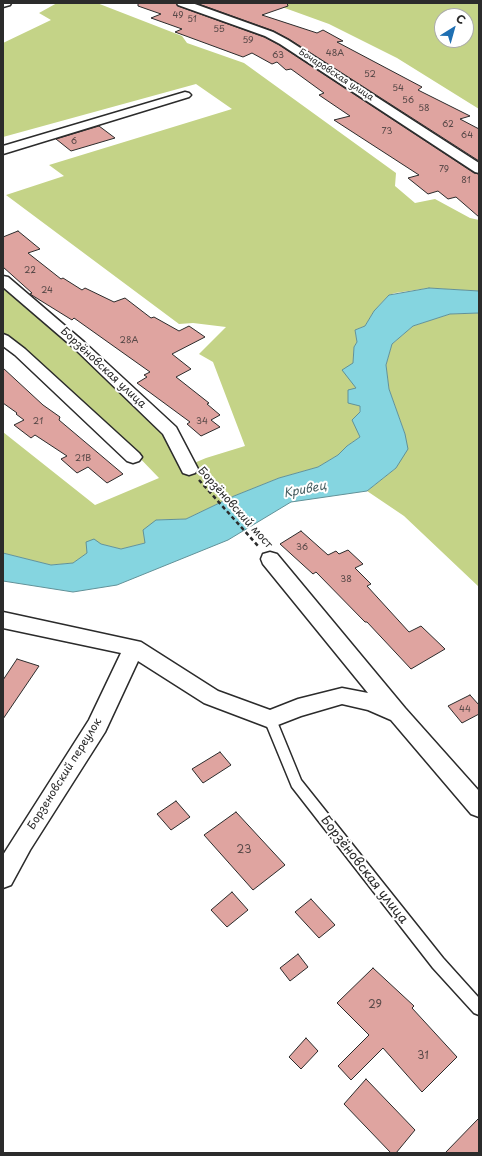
<!DOCTYPE html>
<html>
<head>
<meta charset="utf-8">
<style>
  body { margin:0 }
  #map { position:relative; width:482px; height:1156px; overflow:hidden; background:#fff; font-family:"Playpen Sans",sans-serif }
  canvas { display:block }
  .frame { position:absolute; inset:0; border:4px solid #2b2b2b; pointer-events:none }
  .north { position:absolute; left:434px; top:8px; width:40px; height:40px; box-sizing:border-box; background:#fff; border:1px solid #aaa; border-radius:50%; rotate:37deg; font-size:11px; font-weight:700; line-height:16px; text-align:center; color:#2b2b2b }
  .north::after { content:''; display:block; margin:auto; width:14px; height:18px; background:#1f6fb2; clip-path:polygon(50% 0,100% 100%,50% 72%,0 100%) }
</style>
</head>
<body>
<div id="map">
<canvas width="482" height="1156"></canvas>
<div class="frame"></div>
<div class="north">С</div>
</div>
<script>
const c = document.querySelector('canvas').getContext('2d');
c.lineJoin = 'round';
function fillPath(path, color) { c.fillStyle = color; c.fill(path, 'evenodd'); }
const poly = rows => new Path2D(rows.map(r => 'M' + r).join(''));
function stroke(path, color, width, dash) { c.strokeStyle = color; c.lineWidth = width; c.lineCap = dash ? 'butt' : 'round'; c.setLineDash(dash || []); c.stroke(path); }
function write(font, color, halo, rows, align = 'center') {
  c.font = font + ' "Playpen Sans",sans-serif'; c.lineWidth = 4; c.setLineDash([]); c.textBaseline = 'middle'; c.strokeStyle = halo; c.fillStyle = color; for (const [text, x, y, turn = 0] of rows) {
    c.save(); c.translate(x, y); c.rotate((+turn || 0) * Math.PI / 180); c.textAlign = isNaN(turn) ? turn : align; if (halo) c.strokeText(text, 0, 0); c.fillText(text, 0, 0); c.restore();
  }
}
const green = poly([
  [57,3,97,3,182,36,187,43,244,63,396,173,395,186,415,203,435,199,470,218,479,220,479,291,429,288,395,293,389,295,374,311,365,326,355,330,357,342,354,347,353,364,356,389,349,395,348,402,360,406,358,430,360,437,347,446,338,455,318,467,279,478,234,496,186,519,156,520,145,543,121,549,101,544,73,563,51,565,3,553,3,432,95,505,159,478,132,450,48,370,3,334,3,288,78,349,163,432,180,469,206,458,245,446,213,362,199,354,226,327,193,323,179,324,6,195,64,176,49,165,232,109,196,84,3,137,3,43,51,20,39,13],
  [271,3,479,3,479,109,397,58,329,24],
  [442,16,466,16,466,40,442,40],
  [479,313,479,587,404,516,367,491,396,468,405,434,389,389,386,365,392,344,413,326,450,314]
]);
const water = poly([
  [429,288,479,291,479,313,450,314,413,326,392,344,386,365,389,389,405,434,408,449,396,468,367,491,291,502,228,540,117,585,73,592,3,581,3,553,51,565,73,563,87,553,86,542,94,539,101,544,121,549,145,543,143,530,156,520,186,519,234,496,279,478,318,467,338,455,347,446,360,437,352,420,360,412,360,406,348,403,348,390,356,388,342,370,353,363,354,347,357,342,355,330,365,326,374,311,389,295,429,288]
]);
const building = poly([
  [138,3,176,3,178,6,264,37,279,45,474,173,479,174,479,217,456,197,448,199,438,191,428,194,408,178,419,175,334,120,350,116,319,95,324,93,291,69,286,70,277,62,272,64,252,53,243,57,175,32,182,29,151,18,161,14,138,6,138,3],
  [196,3,287,3,288,6,262,15,317,33,323,30,343,41,337,42,422,87,418,90,470,116,460,119,479,129,479,161,289,39,274,31,196,3],
  [99,126,115,138,71,151,56,139,99,126],
  [18,231,40,249,28,253,61,279,63,278,82,290,85,288,114,302,125,298,151,318,154,317,179,331,189,326,205,337,172,354,191,369,176,377,209,403,207,404,220,415,211,420,220,427,201,436,187,424,190,422,137,383,147,377,144,375,150,372,74,318,72,320,30,294,32,293,3,267,3,237,18,231],
  [3,368,43,405,60,417,59,420,123,474,107,483,88,467,77,473,61,459,67,456,35,435,31,438,14,425,24,420,16,414,17,413,3,403,3,368],
  [301,531,328,555,336,551,339,554,348,550,363,564,355,568,371,584,367,586,409,632,421,626,445,649,411,669,367,622,365,622,316,572,313,574,280,544,301,531],
  [17,659,39,666,3,719,3,680,17,659],
  [470,695,479,705,479,714,462,723,448,706,470,695],
  [220,752,231,765,203,783,192,769,220,752],
  [176,801,190,817,171,830,157,814,176,801],
  [236,812,285,865,253,890,204,835,236,812],
  [232,892,248,910,227,927,211,910,232,892],
  [311,899,335,925,319,938,295,912,311,899],
  [298,954,308,967,290,981,280,968,298,954],
  [373,968,414,1006,412,1008,457,1057,422,1092,383,1048,351,1080,338,1066,369,1035,337,1003,373,968],
  [306,1038,318,1051,301,1069,289,1057,306,1038],
  [366,1079,415,1130,396,1153,391,1153,344,1104,366,1079],
  [479,1118,479,1153,445,1153,479,1118]
]);
const path = poly([
  [199,480,259,547]
]);
const service = poly([
  [270,714,274,716,276,719,301,780,443,958,479,998,479,1015,474,1013,433,968,292,787,264,719,266,716,270,714]
]);
const minor = poly([
  [3,3,11,3,10,5,3,7,3,3],
  [177,3,192,3,273,32,288,40,479,163,479,173,475,172,280,44,265,36,178,5,177,3],
  [185,92,189,93,191,95,189,97,3,154,3,146,185,92],
  [3,276,8,277,84,342,176,427,198,469,195,473,189,475,183,473,163,434,74,348,3,287,3,276],
  [3,334,8,336,25,349,139,453,142,457,139,461,133,463,127,461,15,355,3,346,3,334],
  [270,552,277,554,405,708,479,791,479,817,471,814,391,720,368,710,342,704,301,716,270,728,204,703,138,661,105,732,30,850,11,885,3,888,3,855,89,720,121,653,3,628,3,612,141,642,218,691,270,710,298,699,342,688,368,693,263,564,261,559,263,554,270,552]
]);
const numberNames = [
  ["49",178,16],
  ["51",192,20],
  ["55",219,30],
  ["59",248,41],
  ["48А",335,54],
  ["63",278,56],
  ["52",370,75],
  ["54",398,89],
  ["56",408,101],
  ["58",424,109],
  ["62",448,125],
  ["73",387,132],
  ["64",467,136],
  ["6",74,142],
  ["79",444,170],
  ["81",466,181],
  ["22",30,271],
  ["24",47,291],
  ["28А",129,341],
  ["21",38,422],
  ["34",202,422],
  ["21В",83,459],
  ["36",302,548],
  ["38",346,580],
  ["44",465,710]
];
const farStreetnames = [
  ["Бочаровская улица",336,75,33]
];
const streetNames = [
  ["Борзёновская улица",103,368,43],
  ["Борзёновский мост",235,508,48],
  ["Борзеновский переулок",65,774,-58]
];
const nearNumbernames = [
  ["23",244,850],
  ["29",375,1005],
  ["31",423,1056]
];
const waterNames = [
  ["Кривец",305,490,-11]
];
const nearStreetnames = [
  ["Борзёновская улица",364,870,52]
];
fillPath(green, '#c4d387');
fillPath(water, '#85d5e0');
stroke(water, '#619198', 1);
fillPath(building, '#dfa4a0');
stroke(building, '#2b2b2b', 1);
stroke(service, '#2b2b2b', 3);
stroke(minor, '#2b2b2b', 3);
stroke(path, '#2b2b2b', 2.5, [4, 3]);
fillPath(service, '#fff');
fillPath(minor, '#fff');
write('9px', '#584948', null, numberNames);
write('9px', '#2b2b2b', '#fff', farStreetnames);
write('11px', '#2b2b2b', '#fff', streetNames);
write('11px', '#584948', null, nearNumbernames);
write('italic 12px', '#465e61', '#fff', waterNames);
write('13px', '#2b2b2b', '#fff', nearStreetnames);
</script>
</body>
</html>
